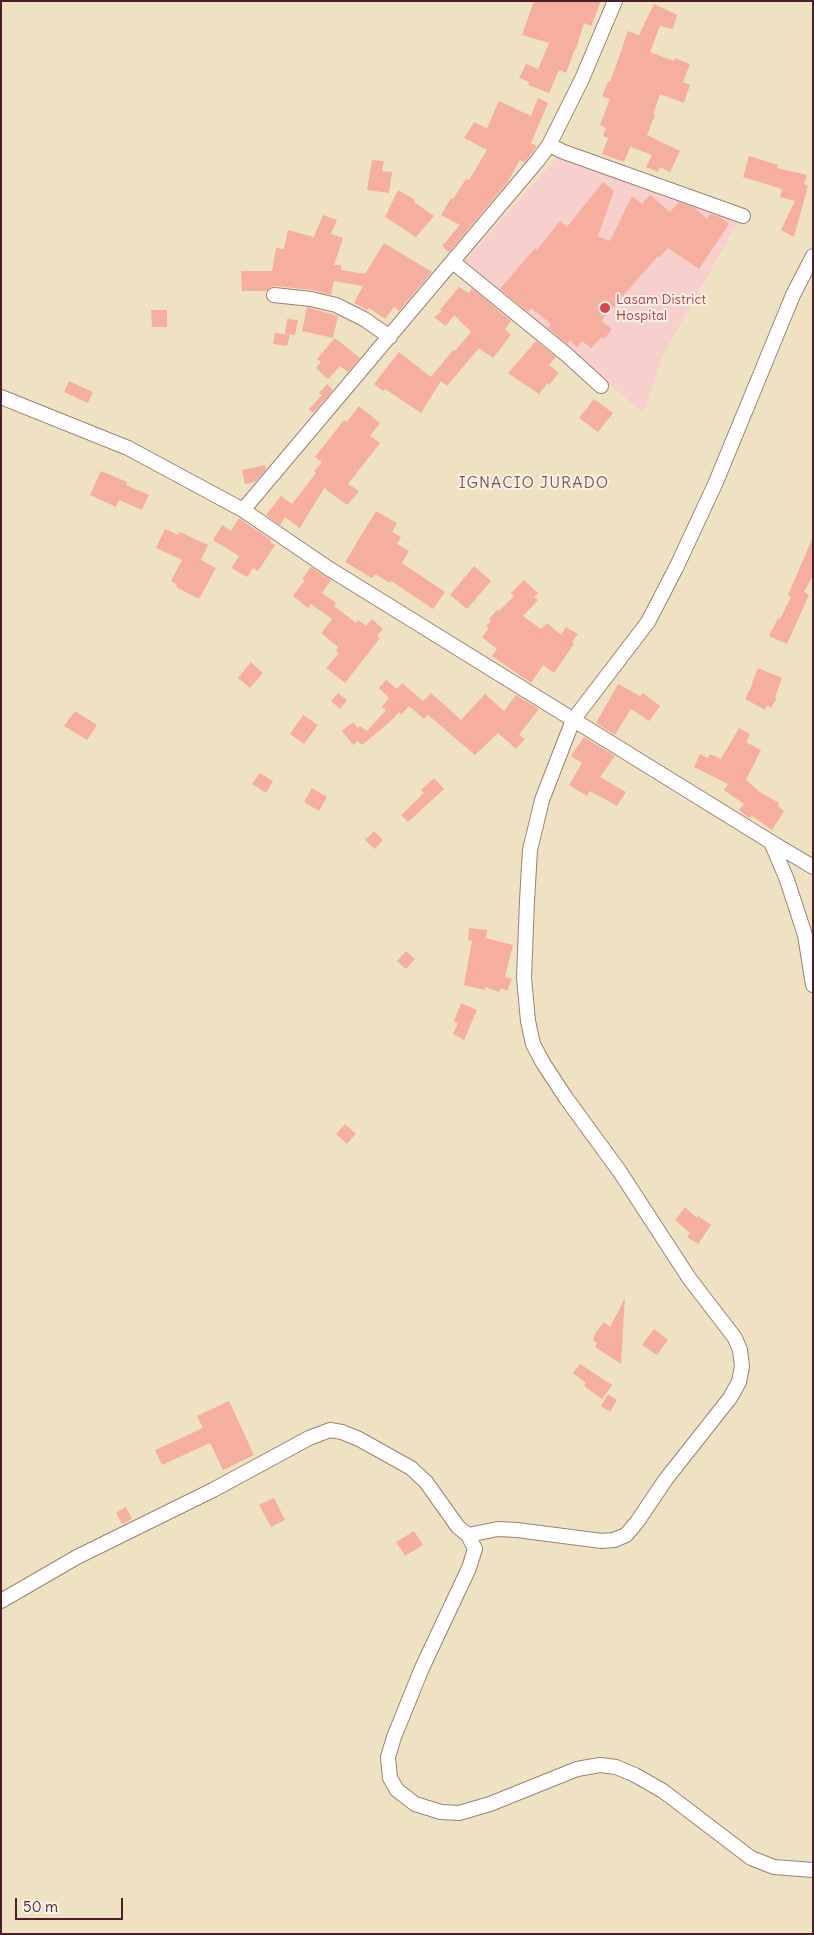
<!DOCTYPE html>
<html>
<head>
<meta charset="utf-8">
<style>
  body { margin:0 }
  #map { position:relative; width:814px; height:1935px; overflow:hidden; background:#eee2c3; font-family:Delius,sans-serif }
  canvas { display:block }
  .frame { position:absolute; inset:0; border:2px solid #4a1f2b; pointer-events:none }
  .scale { position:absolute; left:15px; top:1898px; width:108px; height:22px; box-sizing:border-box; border:2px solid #4a1f2b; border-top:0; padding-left:6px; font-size:15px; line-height:18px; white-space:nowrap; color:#4a1f2b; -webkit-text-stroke:4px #f7f3e8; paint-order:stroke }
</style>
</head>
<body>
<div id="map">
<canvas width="814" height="1935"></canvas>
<div class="frame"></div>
<div class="scale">50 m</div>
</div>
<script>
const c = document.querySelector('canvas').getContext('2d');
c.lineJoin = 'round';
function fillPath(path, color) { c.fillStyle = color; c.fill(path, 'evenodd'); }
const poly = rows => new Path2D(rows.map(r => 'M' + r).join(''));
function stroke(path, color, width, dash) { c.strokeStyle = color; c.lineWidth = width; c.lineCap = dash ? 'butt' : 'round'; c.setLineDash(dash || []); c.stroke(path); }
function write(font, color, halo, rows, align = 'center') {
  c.font = font + ' Delius,sans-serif'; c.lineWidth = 4; c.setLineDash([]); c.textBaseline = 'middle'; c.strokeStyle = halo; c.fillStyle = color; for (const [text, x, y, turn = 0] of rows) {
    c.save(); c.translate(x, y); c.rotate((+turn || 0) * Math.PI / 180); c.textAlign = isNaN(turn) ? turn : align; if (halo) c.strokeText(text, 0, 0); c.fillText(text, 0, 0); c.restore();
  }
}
const built = poly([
  [558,156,739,220,663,355,643,413,465,261]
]);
const building = poly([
  [534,1,601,1,591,26,584,23,576,49,575,49,566,73,559,70,549,93,528,85,529,82,519,78,526,64,538,69,549,43,522,35],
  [654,4,677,15,673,29,660,26,650,52,674,61,675,58,690,64,683,82,690,85,684,103,660,94,653,114,655,115,647,135,680,151,670,172,660,167,658,172,646,167,652,155,630,147,624,162,602,154,608,138,603,136,606,128,600,125,610,99,602,96,608,82,610,82,628,31,639,35],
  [538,98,548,103,531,143,537,146,525,162,520,160,507,183,449,252,442,246,460,225,441,215,451,198,453,199,466,179,469,180,487,150,464,138,474,122,487,128,499,101,531,116],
  [749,156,778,165,777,168,807,175,804,184,808,186,794,237,781,230,795,201,780,197,782,189,743,177],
  [372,160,384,161,382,171,392,172,389,193,367,190],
  [603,182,614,191,598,236,610,241,632,196,642,204,650,195,670,212,679,202,695,208,707,219,710,214,720,217,729,224,699,269,668,248,660,257,658,256,601,321,612,329,604,339,602,337,591,348,582,341,577,347,570,340,567,344,548,328,551,324,531,308,528,312,500,289,535,248,537,250,560,221,567,227],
  [398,190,415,200,414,202,434,216,416,237,385,217],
  [323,215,337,220,331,234,343,238,334,265,341,265,341,270,365,274,384,243,432,272,399,311,394,307,385,319,369,308,367,310,354,303,363,286,334,281,331,295,312,290,275,286,270,287,267,291,242,291,241,271,272,271,276,248,284,249,288,230,314,237],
  [459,287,469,293,472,288,511,321,505,329,511,335,493,358,479,348,447,386,441,381,421,413,385,389,383,391,374,384,399,352,431,377,453,350,455,351,471,332,454,315,446,326,434,317,442,311,440,310],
  [307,307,338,316,333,338,302,331],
  [151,310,167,310,167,327,152,327],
  [287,319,298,320,295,335,285,334],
  [275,333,290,335,287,346,273,344],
  [335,338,360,358,348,372,340,366,328,379,316,368,321,362,317,359],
  [536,341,556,357,549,365,559,373,549,385,548,383,539,394,508,373],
  [69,381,93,392,88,403,64,392],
  [327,384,333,390,313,413,309,409,322,395,319,393],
  [594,399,613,413,598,432,579,418],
  [359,406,380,423,370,436,380,443,348,484,359,491,350,502,347,505,324,488,300,528,285,517,280,525,266,515,281,496,292,504,316,473,314,471,322,462,315,457,344,420,347,422],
  [265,465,266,470,255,482,245,484,242,470],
  [101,471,127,482,126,485,149,495,142,510,119,500,116,507,90,495],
  [376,511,397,523,392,532,401,537,397,544,409,551,402,563,445,592,433,609,391,581,390,583,375,574,372,578,345,562],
  [239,518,271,540,270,542,275,545,258,571,253,568,247,577,231,568,239,556,213,540,222,525,231,531],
  [165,529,178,535,180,532,208,545,201,560,216,568,199,599,176,587,177,585,171,581,182,560,156,548],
  [813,537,813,576,804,592,809,595,787,644,769,636,778,618,780,619,791,597,788,595],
  [474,566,491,581,467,609,450,595],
  [311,567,331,580,322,593,336,603,334,606,356,623,358,620,366,626,372,619,383,629,377,636,380,638,345,683,326,668,339,653,336,651,338,647,321,633,332,619,311,604,308,608,293,596,305,580,302,579],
  [524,580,538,593,534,597,538,600,523,616,541,629,547,623,561,635,566,627,578,634,572,642,574,644,554,673,543,665,531,683,492,656,497,649,482,637,489,628,486,626,491,621,489,619,497,610,499,611,514,596,511,593],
  [251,662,263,673,250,688,238,678],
  [758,668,782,678,775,697,777,698,771,708,767,706,765,710,745,699,753,683,752,683],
  [386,680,397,689,402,683,423,701,431,693,461,720,485,694,504,711,516,695,539,709,519,735,525,739,516,749,498,733,475,755,428,715,424,719,409,706,401,715,399,712,391,721,362,745,358,741,353,745,342,731,353,722,358,728,360,726,367,731,386,710,382,707,389,698,379,688],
  [618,684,640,696,643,693,660,706,649,721,631,709,615,735,596,723],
  [338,693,347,700,340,709,331,701],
  [75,711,97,725,87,740,64,726],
  [303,715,318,725,304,744,290,734],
  [739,728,750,734,746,742,761,750,746,780,760,792,779,803,778,806,784,811,772,830,752,816,749,818,739,810,744,804,724,790,728,784,694,767,700,754,708,758,710,754,721,759],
  [584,737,615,756,600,777,626,792,617,806,590,791,587,796,569,785,582,763,571,756],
  [260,773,273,781,266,793,252,784],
  [434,778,444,789,408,822,401,815,424,793,421,790],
  [312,788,327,797,319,811,304,802],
  [374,831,383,840,375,849,365,840],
  [469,928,487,930,486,938,513,945,505,977,512,979,507,991,501,988,499,992,485,987,485,990,464,985,472,941,468,940],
  [406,951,415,959,406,969,397,961],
  [461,1003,477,1010,464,1040,453,1034,458,1023,454,1021],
  [345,1124,356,1134,347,1144,336,1134],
  [685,1207,697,1218,698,1216,711,1225,698,1244,687,1237,690,1233,675,1220],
  [625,1298,621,1364,595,1347,597,1343,593,1340,596,1332,604,1322,610,1327],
  [654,1329,668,1340,657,1355,642,1345],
  [580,1364,612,1385,602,1399,584,1386,586,1383,573,1373],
  [608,1394,617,1400,610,1412,601,1406],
  [229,1401,254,1455,223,1470,210,1443,162,1465,155,1450,203,1428,197,1416],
  [274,1498,285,1520,271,1527,259,1505],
  [126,1507,132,1519,122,1524,116,1513],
  [414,1531,423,1545,405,1556,396,1542]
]);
const minor = poly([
  [549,145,564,152,743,216],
  [453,262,567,355,601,386],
  [274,295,311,299,336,305,364,319,390,337],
  [1,397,128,448,243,510,538,160,549,145,582,79,615,1],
  [243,510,328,568,771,842,787,880,805,935,813,985],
  [771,842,813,867],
  [468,1535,498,1529,517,1530,602,1541,614,1540,626,1535,637,1522,666,1479,730,1398,739,1382,742,1366,740,1350,735,1338,689,1278,620,1172,566,1098,543,1063,533,1044,528,1021,524,978,527,901,530,850,542,800,573,720,648,622,677,566,716,482,793,295,813,256],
  [1,1601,77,1557,213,1490,309,1438,330,1430,342,1432,359,1439,411,1468,426,1482,458,1527,468,1535,475,1549,469,1568,422,1668,394,1737,388,1757,390,1778,397,1790,415,1804,441,1812,459,1813,490,1804,577,1769,600,1765,616,1767,635,1775,663,1791,751,1858,774,1867,813,1870]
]);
const markers = [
  [605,308,6,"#e0444e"]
];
const healthNames = [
  ["Lasam District",616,300],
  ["Hospital",616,316]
];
const quarterNames = [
  ["IGNACIO JURADO",534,483]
];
fillPath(built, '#f7d0cd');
fillPath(building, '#f6af9e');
stroke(minor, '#9c8077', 16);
stroke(minor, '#fff', 14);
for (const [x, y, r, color] of markers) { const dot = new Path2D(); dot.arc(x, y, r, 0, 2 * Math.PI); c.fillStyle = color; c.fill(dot); stroke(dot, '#f7f3e8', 2); }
write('14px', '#be3a42', '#f7f3e8', healthNames, 'left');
c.letterSpacing = '1px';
write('16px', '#865153', '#f7f3e8', quarterNames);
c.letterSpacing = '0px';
</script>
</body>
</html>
